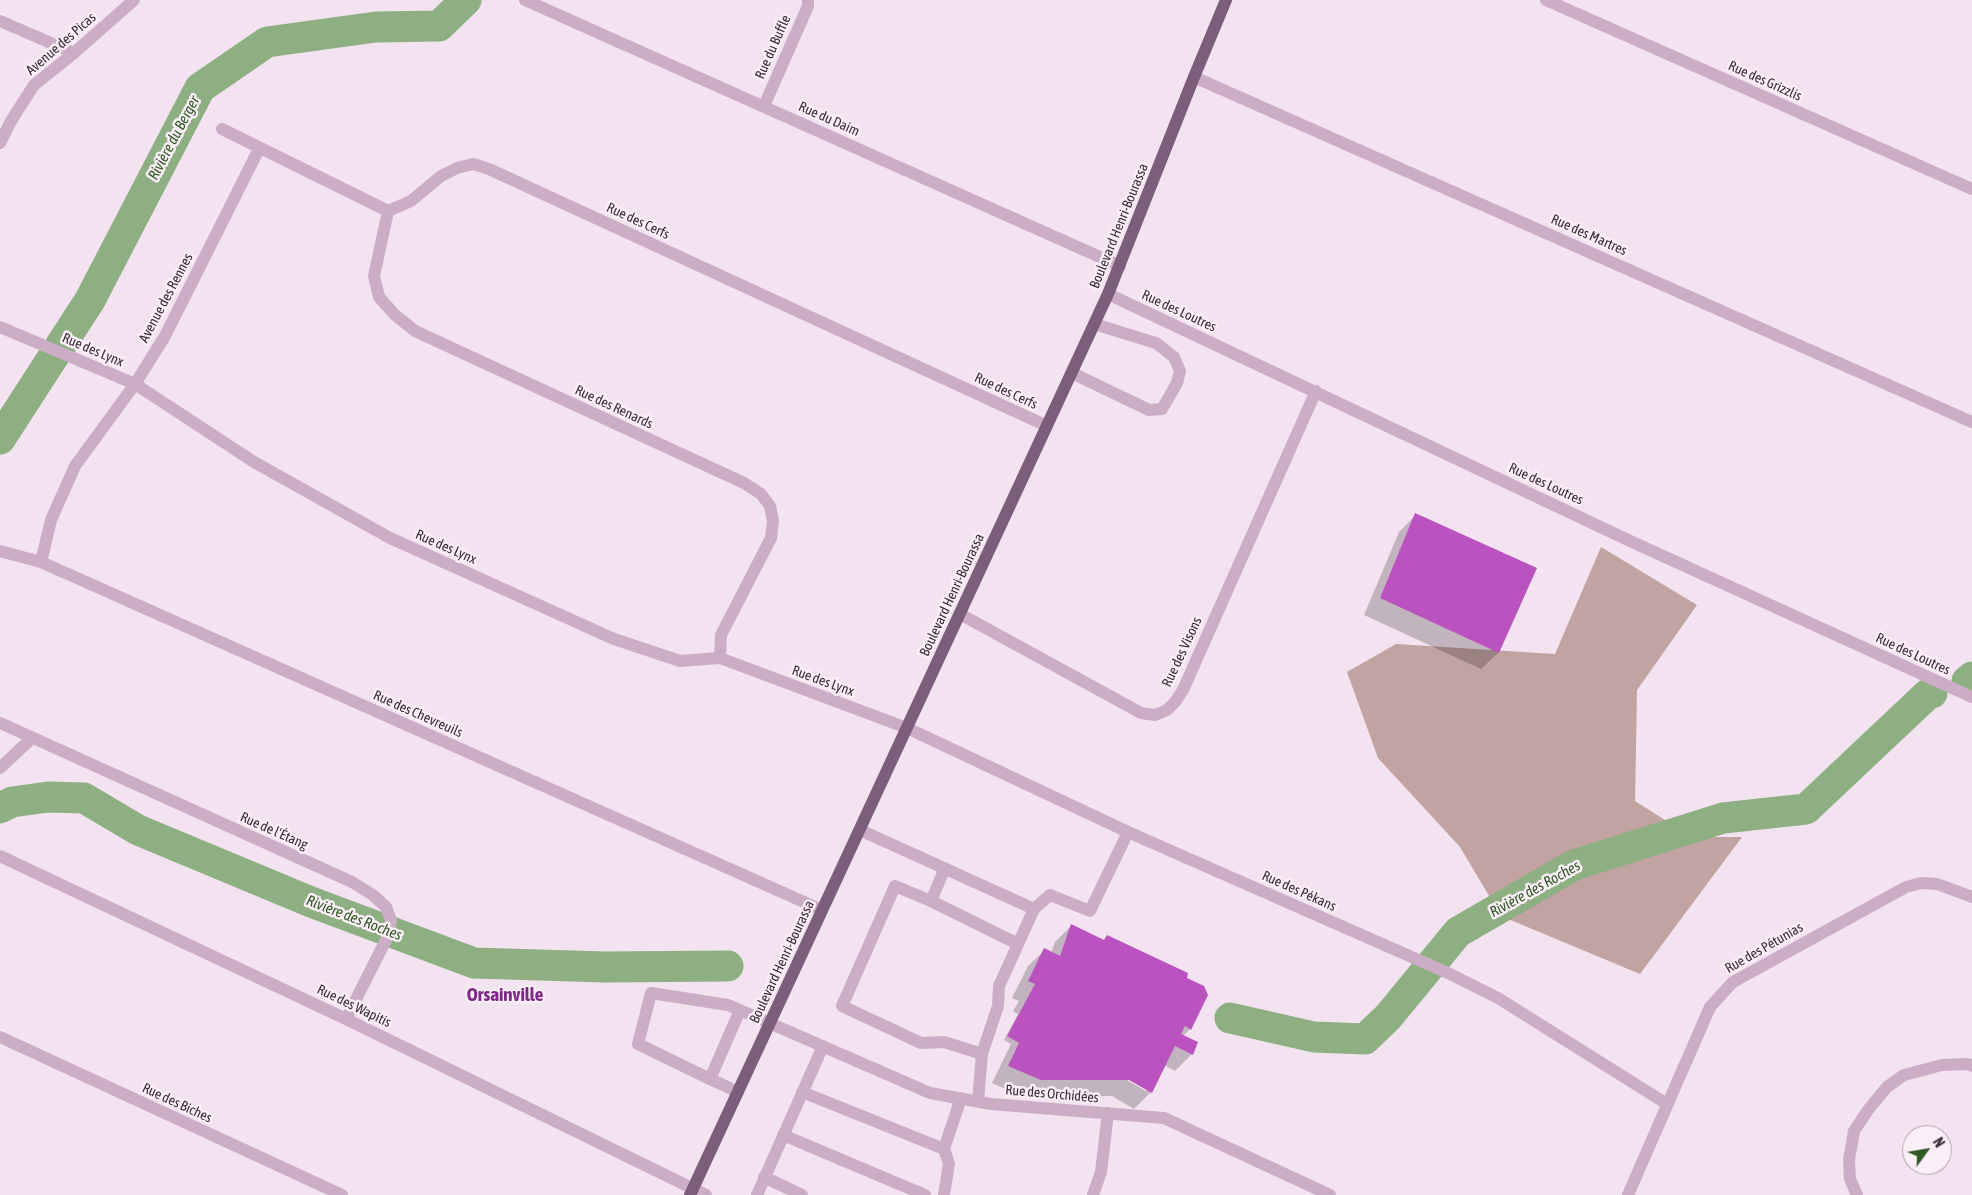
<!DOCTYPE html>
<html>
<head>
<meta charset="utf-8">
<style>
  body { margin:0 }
  #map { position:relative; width:1972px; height:1195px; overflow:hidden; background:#f3e2ef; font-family:"Asap Condensed",sans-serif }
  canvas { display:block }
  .north { position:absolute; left:1902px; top:1125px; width:50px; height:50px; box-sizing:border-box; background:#faeef7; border:1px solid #ada0ab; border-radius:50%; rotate:58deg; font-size:14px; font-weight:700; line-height:20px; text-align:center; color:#3a2c39 }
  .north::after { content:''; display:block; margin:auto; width:18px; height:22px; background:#305a23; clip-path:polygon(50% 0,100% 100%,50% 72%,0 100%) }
</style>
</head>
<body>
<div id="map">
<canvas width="1972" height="1195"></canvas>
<div class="north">N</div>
</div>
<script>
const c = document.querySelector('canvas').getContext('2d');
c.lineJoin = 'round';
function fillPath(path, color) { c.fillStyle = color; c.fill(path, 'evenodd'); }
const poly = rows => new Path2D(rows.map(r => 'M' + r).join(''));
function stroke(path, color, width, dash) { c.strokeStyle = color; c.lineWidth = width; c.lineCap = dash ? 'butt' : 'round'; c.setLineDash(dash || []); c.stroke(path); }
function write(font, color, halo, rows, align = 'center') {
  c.font = font + ' "Asap Condensed",sans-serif'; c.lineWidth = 5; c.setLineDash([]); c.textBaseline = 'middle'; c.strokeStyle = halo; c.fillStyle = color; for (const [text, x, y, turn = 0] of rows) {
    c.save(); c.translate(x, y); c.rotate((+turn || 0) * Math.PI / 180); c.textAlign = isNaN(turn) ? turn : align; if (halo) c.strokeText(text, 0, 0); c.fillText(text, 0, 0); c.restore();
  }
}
const green = poly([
  [1601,547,1697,605,1637,690,1635,801,1692,837,1742,837,1640,974,1501,916,1460,847,1378,758,1347,672,1396,644,1555,654]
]);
const shadow = poly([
  [1416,515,1536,569,1498,653,1481,669,1364,615,1399,532],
  [1072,925,1103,941,1107,937,1185,979,1190,1029,1183,1036,1192,1054,1175,1071,1164,1065,1151,1092,1134,1109,1112,1096,1024,1097,992,1083,1011,1044,1004,1040,1018,1014,1013,1011,1019,1001,1012,998,1028,966,1045,950,1051,953,1055,942],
  [1124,1076,1146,1088,1146,1091,1123,1078]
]);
const river = poly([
  [0,439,90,300,200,88,267,42,376,27,439,26,466,0],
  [1967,681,1972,677],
  [0,808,12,802,48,797,84,798,138,830,311,902,474,963,605,967,728,966],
  [1230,1018,1314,1037,1365,1039,1388,1017,1458,932,1574,865,1723,818,1806,809,1928,694,1932,693]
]);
const building = poly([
  [1415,513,1537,568,1499,653,1380,598],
  [1071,924,1104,940,1107,935,1188,973,1187,978,1204,986,1208,995,1191,1030,1185,1026,1181,1034,1198,1042,1193,1055,1175,1046,1152,1093,1129,1080,1041,1080,1008,1066,1019,1043,1007,1036,1035,984,1028,981,1044,948,1060,956]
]);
const minor = poly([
  [525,0,1120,266],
  [1546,0,1972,189],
  [0,21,74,53],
  [1194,77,1972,422],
  [764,106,808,6,808,0],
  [222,129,388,211,411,201,441,176,457,168,473,164,489,169,1047,426],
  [0,143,11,121,34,85,74,53,134,0],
  [388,211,374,276,379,297,394,314,415,331,744,483,761,494,770,506,773,521,771,538,721,635,720,658],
  [1108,294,1628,540,1972,697],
  [0,327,135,384,254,462,390,538,614,639,680,661,720,658,907,728,1128,832,1448,973,1498,998,1667,1104],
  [1072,373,1149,410,1162,409,1177,383,1180,371,1174,357,1156,343,1094,324],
  [0,551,41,562,822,910],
  [41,562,51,520,75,466,135,384,165,336,259,149],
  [960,614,1141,713,1155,715,1167,710,1175,702,1183,690,1316,391],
  [0,723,352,882,373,895,386,907,391,920,388,936,346,1019],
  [0,768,32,738],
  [860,830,1034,909,999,986,998,1006,982,1054,978,1101],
  [0,856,346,1019,706,1195],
  [945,868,931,901,1018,944],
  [931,901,895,886,842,1006,921,1043,944,1042,982,1054],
  [1034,909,1050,895,1090,911,1128,832],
  [740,1010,710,1079,638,1044,651,993,728,1005,930,1093,991,1104,1164,1118,1330,1195],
  [0,1037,342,1195],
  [710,1079,738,1092],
  [802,1092,944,1149,961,1098],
  [783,1135,925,1195],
  [764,1177,802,1195],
  [757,1195,823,1046],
  [944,1195,949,1164,944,1149],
  [1093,1195,1101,1172,1108,1113],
  [1628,1195,1710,1007,1733,982,1906,887,1921,883,1937,884,1972,897],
  [1857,1195,1850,1179,1849,1160,1854,1131,1868,1110,1887,1087,1904,1075,1942,1065,1968,1064,1972,1066]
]);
const major = poly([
  [690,1195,1108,294,1194,77,1226,0]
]);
const streetNames = [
  ["Avenue des Picas",61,44,-41],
  ["Rue du Buffle",773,47,-66],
  ["Rue des Grizzlis",1765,81,24],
  ["Rue du Daim",829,119,24],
  ["Rue des Cerfs",638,221,25],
  ["Boulevard Henri-Bourassa",1119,226,-68],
  ["Rue des Martres",1589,235,24],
  ["Avenue des Rennes",166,298,-62],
  ["Rue des Loutres",1179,311,25],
  ["Rue des Lynx",93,350,23],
  ["Rue des Cerfs",1006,391,25],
  ["Rue des Renards",614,407,25],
  ["Rue des Loutres",1546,484,25],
  ["Rue des Lynx",446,547,24],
  ["Boulevard Henri-Bourassa",952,595,-65],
  ["Rue des Visons",1182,652,-65],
  ["Rue des Loutres",1913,654,25],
  ["Rue des Lynx",823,681,20],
  ["Rue des Chevreuils",418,714,24],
  ["Rue de l'Étang",274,831,24],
  ["Rue des Pékans",1299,891,24],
  ["Rue des Pétunias",1764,948,-30],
  ["Boulevard Henri-Bourassa",782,962,-65],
  ["Rue des Wapitis",354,1006,26],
  ["Rue des Orchidées",1052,1094,5],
  ["Rue des Biches",177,1103,25]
];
const waterNames = [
  ["Rivière du Berger",174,138,-62],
  ["Rivière des Roches",1535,889,-29],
  ["Rivière des Roches",354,918,21]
];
const districtNames = [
  ["Orsainville",505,995]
];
fillPath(green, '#c1a3a2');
fillPath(shadow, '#0003');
stroke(river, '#8daf82', 31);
fillPath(building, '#ba52c0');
stroke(minor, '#cbaec6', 12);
stroke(major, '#7b5e7a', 12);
write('14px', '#3a2c39', '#faeef7', streetNames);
write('italic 15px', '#305a23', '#faeef7', waterNames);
write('bold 19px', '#7f2885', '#faeef7', districtNames);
</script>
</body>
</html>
